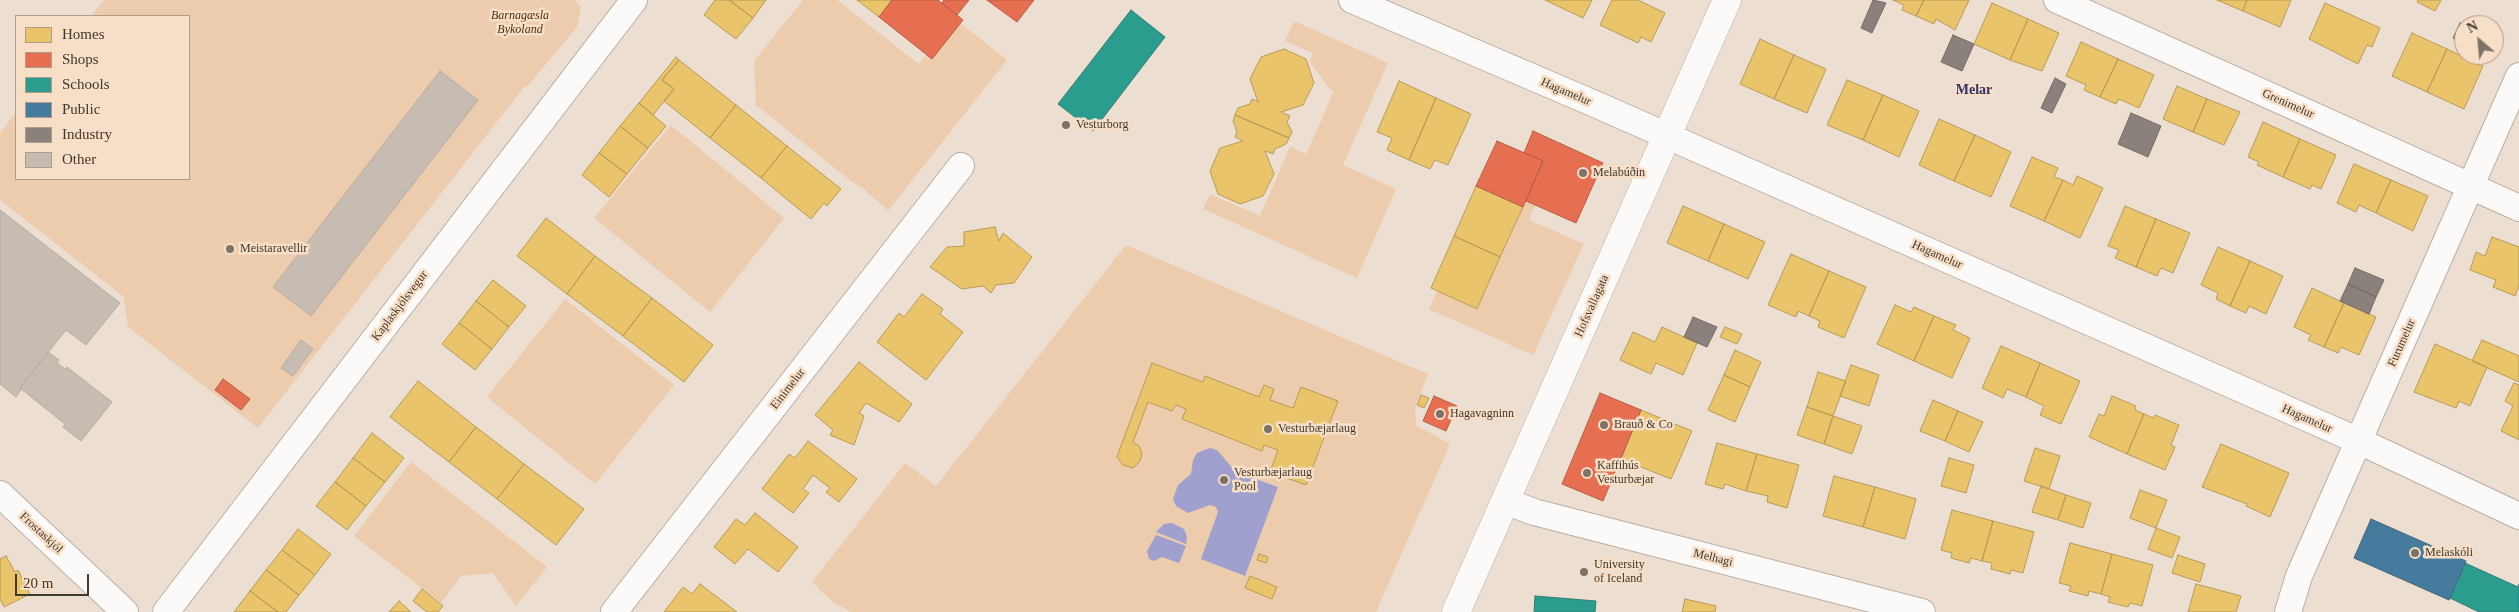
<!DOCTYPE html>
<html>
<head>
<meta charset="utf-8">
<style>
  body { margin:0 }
  #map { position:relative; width:2519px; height:612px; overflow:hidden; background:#ecded1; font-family:Georgia,serif }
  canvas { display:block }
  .legend { position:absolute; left:15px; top:15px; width:175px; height:165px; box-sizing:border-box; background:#f7dec6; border:1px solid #ae9c89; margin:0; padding:6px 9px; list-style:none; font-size:15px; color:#41382e }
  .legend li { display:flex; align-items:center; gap:10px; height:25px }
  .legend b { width:25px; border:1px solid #ae9c89 }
  .north { position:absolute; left:2454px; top:15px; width:50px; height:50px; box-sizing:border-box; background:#f7dec6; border:1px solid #ae9c89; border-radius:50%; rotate:333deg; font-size:14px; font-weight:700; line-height:20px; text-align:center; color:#41382e }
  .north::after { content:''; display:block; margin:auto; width:18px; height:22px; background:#7d7267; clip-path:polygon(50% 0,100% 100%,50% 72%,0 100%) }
  .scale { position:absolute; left:15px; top:574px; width:74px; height:22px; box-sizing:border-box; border:2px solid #41382e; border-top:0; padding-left:6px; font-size:15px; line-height:18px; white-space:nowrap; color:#41382e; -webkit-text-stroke:4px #f7dec6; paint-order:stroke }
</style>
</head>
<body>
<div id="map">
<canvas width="2519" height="612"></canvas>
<ul class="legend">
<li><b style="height:14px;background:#e9c46a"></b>Homes</li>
<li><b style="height:14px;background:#e76f51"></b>Shops</li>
<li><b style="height:14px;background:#2a9d8f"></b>Schools</li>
<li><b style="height:14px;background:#457b9d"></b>Public</li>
<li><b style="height:14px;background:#8a817c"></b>Industry</li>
<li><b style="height:14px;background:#c7bcb2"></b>Other</li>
</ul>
<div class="north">N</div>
<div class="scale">20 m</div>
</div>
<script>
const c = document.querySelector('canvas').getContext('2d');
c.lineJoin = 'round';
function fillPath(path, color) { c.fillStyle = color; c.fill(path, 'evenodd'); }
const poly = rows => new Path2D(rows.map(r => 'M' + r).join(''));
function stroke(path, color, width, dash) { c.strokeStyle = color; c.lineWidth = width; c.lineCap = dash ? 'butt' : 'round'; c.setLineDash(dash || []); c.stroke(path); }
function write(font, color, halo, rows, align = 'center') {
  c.font = font + ' Georgia,serif'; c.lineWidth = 5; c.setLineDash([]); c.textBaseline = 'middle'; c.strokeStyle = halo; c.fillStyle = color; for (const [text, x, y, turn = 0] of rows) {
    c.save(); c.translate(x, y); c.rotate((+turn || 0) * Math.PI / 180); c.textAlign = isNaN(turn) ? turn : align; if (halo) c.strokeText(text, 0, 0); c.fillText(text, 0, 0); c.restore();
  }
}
const green = poly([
  [104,0,575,0,581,7,577,27,527,87,525,86,258,428,128,327,124,297,0,200,0,133,16,112,16,179,189,179,189,16,91,16],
  [803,0,837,0,919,64,955,19,1007,60,888,211,864,189,851,181,756,105,754,61],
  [1294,21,1388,63,1343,165,1396,189,1357,278,1203,209,1210,194,1260,216,1290,147,1306,154,1334,91,1330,89,1310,62,1313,53,1285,41],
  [671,125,784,218,710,312,594,218],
  [1526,201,1535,205,1529,220,1584,244,1533,355,1429,309,1437,291,1477,309],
  [1126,245,1428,374,1415,407,1416,425,1450,444,1376,612,851,612,833,602,812,582,905,463,936,486],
  [565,299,674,385,595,484,487,397],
  [411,462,547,567,516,606,493,573,461,576,441,603,354,536]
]);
const water = poly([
  [1210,448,1217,450,1236,472,1278,487,1245,576,1201,559,1218,512,1216,507,1210,505,1188,513,1176,506,1173,499,1178,485,1191,474,1193,460,1197,453],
  [1172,523,1184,529,1187,537,1186,544,1156,532,1164,524],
  [1156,535,1186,546,1179,563,1162,557,1154,561,1149,559,1147,551]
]);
const homes = poly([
  [715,0,729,0,753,18,736,39,704,15,715,0],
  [729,0,766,0,753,18,729,0],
  [857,0,892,0,879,17,857,0],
  [1545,0,1592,0,1583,18,1545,0],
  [1612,0,1638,0,1665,13,1651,42,1641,37,1638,43,1600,25,1612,0],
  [1893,0,1924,0,1916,16,1902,10,1904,5,1893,0],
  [1924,0,1969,0,1955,30,1936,19,1934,24,1916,16,1924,0],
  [2217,0,2247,0,2243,11,2217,0],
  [2247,0,2291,0,2280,27,2243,11,2247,0],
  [2418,0,2441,0,2435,11,2417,2,2418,0],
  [1992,3,2028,19,2010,60,1974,44,1992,3],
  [2325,3,2380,28,2372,47,2367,45,2358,64,2309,39,2325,3],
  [2028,19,2059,33,2042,71,2010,60,2028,19],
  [2412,33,2447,49,2427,92,2392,76,2412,33],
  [1760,39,1794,55,1774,99,1740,84,1760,39],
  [2081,42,2118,59,2100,97,2084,90,2086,85,2066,76,2081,42],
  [1284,49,1306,59,1314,83,1303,105,1281,112,1290,116,1287,122,1292,132,1289,138,1235,115,1238,108,1250,104,1252,99,1258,102,1250,79,1261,57,1284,49],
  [2447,49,2483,66,2464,109,2427,92,2447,49],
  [1794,55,1826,69,1807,113,1774,99,1794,55],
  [676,57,679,60,662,80,674,89,653,115,639,103,676,57],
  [2118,59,2154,75,2139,108,2119,99,2116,104,2100,97,2118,59],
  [679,60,736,105,710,138,664,101,674,89,662,80,679,60],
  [1847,80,1883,95,1863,140,1827,125,1847,80],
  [1399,81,1436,98,1409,160,1387,150,1392,138,1377,132,1399,81],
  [2177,86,2207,99,2193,132,2163,119,2177,86],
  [1883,95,1919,111,1899,157,1863,140,1883,95],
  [1436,98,1471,114,1448,165,1435,160,1430,169,1409,160,1436,98],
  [2207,99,2240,112,2224,145,2193,132,2207,99],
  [639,103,666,126,648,148,620,126,639,103],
  [736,105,787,146,761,178,710,138,736,105],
  [1235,115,1289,138,1286,144,1275,149,1273,154,1265,151,1274,174,1263,196,1240,204,1218,194,1210,171,1220,148,1243,141,1235,137,1237,132,1233,121,1235,115],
  [1939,119,1975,135,1954,181,1919,165,1939,119],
  [2263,122,2300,139,2283,177,2257,165,2259,162,2248,157,2263,122],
  [620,126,648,148,627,174,599,153,620,126],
  [1975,135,2011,152,1991,197,1954,181,1975,135],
  [2300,139,2336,155,2321,189,2312,185,2310,189,2283,177,2300,139],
  [787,146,841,189,827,206,824,203,811,219,761,178,787,146],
  [599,153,627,174,609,197,582,175,599,153],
  [2032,157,2058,168,2054,177,2063,180,2044,221,2010,206,2032,157],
  [2354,164,2391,180,2376,213,2359,205,2356,212,2337,203,2354,164],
  [2077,176,2103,188,2080,238,2044,221,2063,180,2073,185,2077,176],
  [2391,180,2428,196,2413,231,2376,213,2391,180],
  [1476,186,1523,207,1500,257,1454,236,1476,186],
  [1683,206,1724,224,1708,261,1667,243,1683,206],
  [2125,206,2156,219,2136,267,2115,258,2119,250,2108,246,2125,206],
  [546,218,595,256,567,294,517,256,546,218],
  [2156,219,2190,233,2173,273,2161,268,2157,276,2136,267,2156,219],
  [1724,224,1765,242,1748,279,1708,261,1724,224],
  [995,227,999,241,1003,233,1032,257,1014,283,996,285,991,293,983,286,962,289,930,267,947,247,964,246,964,232,995,227],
  [1454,236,1500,257,1477,309,1431,288,1454,236],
  [2492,237,2519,247,2519,286,2515,296,2493,287,2496,280,2470,270,2476,252,2485,256,2492,237],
  [2218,247,2250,261,2230,306,2216,299,2218,293,2201,285,2218,247],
  [1791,254,1829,271,1809,316,1798,311,1796,317,1768,305,1791,254],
  [595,256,652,298,623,336,567,294,595,256],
  [2250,261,2283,276,2266,314,2249,306,2246,313,2230,306,2250,261],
  [1829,271,1866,287,1844,338,1818,327,1820,321,1809,316,1829,271],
  [493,280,526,306,509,327,476,301,493,280],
  [2312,288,2344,303,2324,347,2308,340,2311,335,2294,327,2312,288],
  [922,294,943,309,940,314,963,332,926,380,877,342,899,313,904,317,922,294],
  [652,298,713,345,684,382,623,336,652,298],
  [476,301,509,327,492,349,459,323,476,301],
  [2344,303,2376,317,2359,355,2341,347,2338,353,2324,347,2344,303],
  [1895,305,1911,312,1914,307,1934,316,1914,361,1877,344,1895,305],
  [1934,316,1956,325,1953,330,1970,338,1952,378,1914,361,1934,316],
  [459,323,492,349,475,370,442,344,459,323],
  [1662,327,1697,343,1683,375,1656,363,1651,374,1620,360,1633,332,1655,342,1662,327],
  [1725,327,1742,334,1737,344,1720,337,1725,327],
  [2482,340,2519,356,2519,382,2472,361,2482,340],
  [2435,344,2487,367,2470,406,2459,401,2456,408,2414,392,2435,344],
  [2001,346,2040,363,2026,397,2007,389,2003,398,1982,388,2001,346],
  [1735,350,1761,362,1750,387,1724,375,1735,350],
  [859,362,912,404,899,422,866,403,859,413,864,416,854,445,830,435,833,430,815,415,859,362],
  [1152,363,1203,382,1205,376,1259,397,1264,385,1274,389,1270,400,1293,408,1301,387,1338,401,1306,485,1270,472,1278,450,1264,445,1262,451,1182,419,1186,409,1176,405,1172,411,1148,402,1133,442,1139,446,1142,453,1140,461,1133,468,1123,465,1117,457,1119,451,1152,363],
  [2040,363,2080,381,2061,424,2040,415,2044,406,2026,397,2040,363],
  [1851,365,1879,375,1869,406,1840,396,1851,365],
  [1818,372,1846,381,1833,416,1807,407,1818,372],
  [1724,375,1750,387,1735,422,1708,410,1724,375],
  [418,381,476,427,449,462,390,417,418,381],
  [2514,383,2519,385,2519,440,2501,431,2513,406,2505,401,2514,383],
  [1421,395,1429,398,1424,408,1417,405,1421,395],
  [2112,396,2136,406,2135,410,2144,414,2127,454,2089,437,2099,414,2104,416,2112,396],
  [1933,400,1958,411,1945,441,1920,431,1933,400],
  [1807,407,1833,416,1824,444,1797,435,1807,407],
  [1641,410,1692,431,1671,479,1621,459,1641,410],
  [1958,411,1983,422,1969,452,1945,441,1958,411],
  [2144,414,2153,418,2155,415,2179,425,2171,445,2175,447,2165,470,2127,454,2144,414],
  [1833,416,1862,426,1852,454,1824,444,1833,416],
  [476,427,524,464,497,499,449,462,476,427],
  [372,433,404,458,385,482,353,458,372,433],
  [808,441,857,479,839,502,826,492,830,488,813,475,803,489,809,493,793,513,762,489,789,454,795,458,808,441],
  [1717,443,1757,454,1746,491,1725,484,1723,489,1705,484,1717,443],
  [2221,444,2289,473,2270,517,2246,506,2247,504,2202,487,2221,444],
  [2035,448,2060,456,2049,489,2024,481,2035,448],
  [1757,454,1799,465,1787,508,1767,502,1768,496,1746,491,1757,454],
  [353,458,385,482,366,506,335,482,353,458],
  [1949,458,1974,465,1966,493,1941,486,1949,458],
  [524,464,584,509,556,545,497,499,524,464],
  [1834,476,1875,487,1863,527,1823,516,1834,476],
  [335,482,366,506,347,530,316,506,335,482],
  [2041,486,2066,495,2058,520,2032,512,2041,486],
  [1875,487,1916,499,1905,539,1863,527,1875,487],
  [2140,490,2167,500,2156,528,2130,518,2140,490],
  [2066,495,2091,503,2083,528,2058,520,2066,495],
  [1952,510,1993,521,1982,561,1971,558,1969,563,1951,558,1952,553,1941,550,1952,510],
  [755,513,798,547,778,572,748,549,735,564,714,547,736,519,745,525,755,513],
  [1993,521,2034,532,2023,573,2011,570,2010,574,1991,569,1992,563,1982,561,1993,521],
  [2156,528,2180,537,2172,558,2148,549,2156,528],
  [298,529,331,554,315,575,282,550,298,529],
  [2070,543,2112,554,2101,594,2089,591,2088,596,2069,591,2071,586,2059,583,2070,543],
  [282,550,315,575,299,595,266,570,282,550],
  [1259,554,1268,557,1266,563,1257,560,1259,554],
  [2112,554,2153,565,2142,606,2130,603,2128,607,2108,602,2110,597,2101,594,2112,554],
  [2178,555,2205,564,2200,582,2172,573,2178,555],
  [6,556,15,572,18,570,30,594,4,607,0,599,0,559,6,556],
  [266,570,299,595,286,612,278,612,250,591,266,570],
  [1250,576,1277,587,1272,599,1245,588,1250,576],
  [700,584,737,612,664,612,683,587,692,594,700,584],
  [2196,584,2241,596,2236,612,2188,612,2196,584],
  [422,589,443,606,438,612,427,612,413,601,422,589],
  [250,591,278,612,234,612,250,591],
  [1685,599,1716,606,1715,612,1682,612,1685,599],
  [399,601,411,612,389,612,399,601]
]);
const shops = poly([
  [892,0,938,0,963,20,932,59,879,17,892,0],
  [944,0,969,0,957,15,942,3,944,0],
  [987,0,1034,0,1017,22,987,0],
  [1533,131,1603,163,1576,223,1526,201,1543,161,1524,153,1533,131],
  [1497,141,1543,161,1523,207,1476,186,1497,141],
  [223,379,250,399,241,410,215,390,223,379],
  [1600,393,1641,410,1603,501,1562,484,1600,393],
  [1434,396,1457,406,1446,431,1423,421,1434,396]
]);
const schools = poly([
  [1131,10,1165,37,1093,131,1058,104,1131,10],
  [2465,563,2518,587,2519,584,2519,612,2479,612,2450,598,2465,563],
  [1535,596,1596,601,1595,612,1534,612,1535,596]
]);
const public = poly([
  [2371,519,2466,561,2449,600,2354,558,2371,519]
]);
const industry = poly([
  [1873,0,1886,3,1872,33,1861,28,1873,0],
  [2460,23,2464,25,2464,44,2453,38,2460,23],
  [1953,35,1974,44,1962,71,1941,62,1953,35],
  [2055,78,2066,84,2052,113,2041,108,2055,78],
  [2131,113,2161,126,2148,157,2118,144,2131,113],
  [2355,268,2384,280,2376,297,2348,284,2355,268],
  [2348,284,2376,297,2369,314,2340,301,2348,284],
  [1693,317,1717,327,1707,347,1684,337,1693,317]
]);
const building = poly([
  [440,71,478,100,311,316,273,287,440,71],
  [0,210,120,303,86,345,66,330,20,388,21,390,16,397,0,384,0,210],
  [301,340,313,349,293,376,281,368,301,340],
  [48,352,59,360,57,363,65,369,67,367,112,402,81,441,63,427,65,424,20,388,48,352]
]);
const minor = poly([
  [1352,0,1595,104,2359,441,2519,516],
  [2057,0,2519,208],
  [0,494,125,612],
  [1505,501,1534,512,1922,612],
  [166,612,634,0],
  [614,612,961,166],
  [2288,612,2299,576,2519,76]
]);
const tertiary = poly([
  [1456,612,1727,0]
]);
const markers = [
  [1066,125,5,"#7d7267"],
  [1583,173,5,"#7d7267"],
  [230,249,5,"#7d7267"],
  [1440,414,5,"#7d7267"],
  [1604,425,5,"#7d7267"],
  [1268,429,5,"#7d7267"],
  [1587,473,5,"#7d7267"],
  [1224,480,5,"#7d7267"],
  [2415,553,5,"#7d7267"],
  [1584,572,5,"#7d7267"]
];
const parkNames = [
  ["Barnagæsla",520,16],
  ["Bykoland",520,30]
];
const streetNames = [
  ["Hagamelur",1566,92,23],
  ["Grenimelur",2288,104,24],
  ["Hagamelur",1937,255,24],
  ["Kaplaskjólsvegur",400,306,-53],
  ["Hofsvallagata",1592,306,-66],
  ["Furumelur",2402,343,-66],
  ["Einimelur",788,389,-52],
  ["Hagamelur",2307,419,24],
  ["Frostaskjól",41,533,43],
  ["Melhagi",1713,558,14]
];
const poiNames = [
  ["Vesturborg",1076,125],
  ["Melabúðin",1593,173],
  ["Meistaravellir",240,249],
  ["Hagavagninn",1450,414],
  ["Brauð & Co",1614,425],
  ["Vesturbæjarlaug",1278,429],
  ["Kaffihús",1597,466],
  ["Vesturbæjar",1597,480],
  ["Vesturbæjarlaug",1234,473],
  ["Pool",1234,487],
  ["Melaskóli",2425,553],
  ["University",1594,565],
  ["of Iceland",1594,579]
];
const neighbourhoodNames = [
  ["Melar",1974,90]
];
fillPath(green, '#edccad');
fillPath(water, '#9fa0cd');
fillPath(homes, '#e9c46a');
stroke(homes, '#b79a58', 1);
fillPath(shops, '#e76f51');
stroke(shops, '#b55e46', 1);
fillPath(schools, '#2a9d8f');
stroke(schools, '#317f72', 1);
fillPath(public, '#457b9d');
stroke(public, '#44677c', 1);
fillPath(industry, '#8a817c');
stroke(industry, '#746b65', 1);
fillPath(building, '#c7bcb2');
stroke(building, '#b7aca3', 1);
stroke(minor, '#baafa6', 28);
stroke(tertiary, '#baafa6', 29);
stroke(minor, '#fcfaf8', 26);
stroke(tertiary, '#fcfaf8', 28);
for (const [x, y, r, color] of markers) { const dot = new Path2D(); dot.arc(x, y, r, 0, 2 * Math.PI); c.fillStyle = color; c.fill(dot); stroke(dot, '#f7dec6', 2); }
write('italic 12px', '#483015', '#f7dec6', parkNames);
write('12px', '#41382e', '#f7dec6', streetNames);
write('12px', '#41382e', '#f7dec6', poiNames, 'left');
write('bold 14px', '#2f326c', '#f7dec6', neighbourhoodNames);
</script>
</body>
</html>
